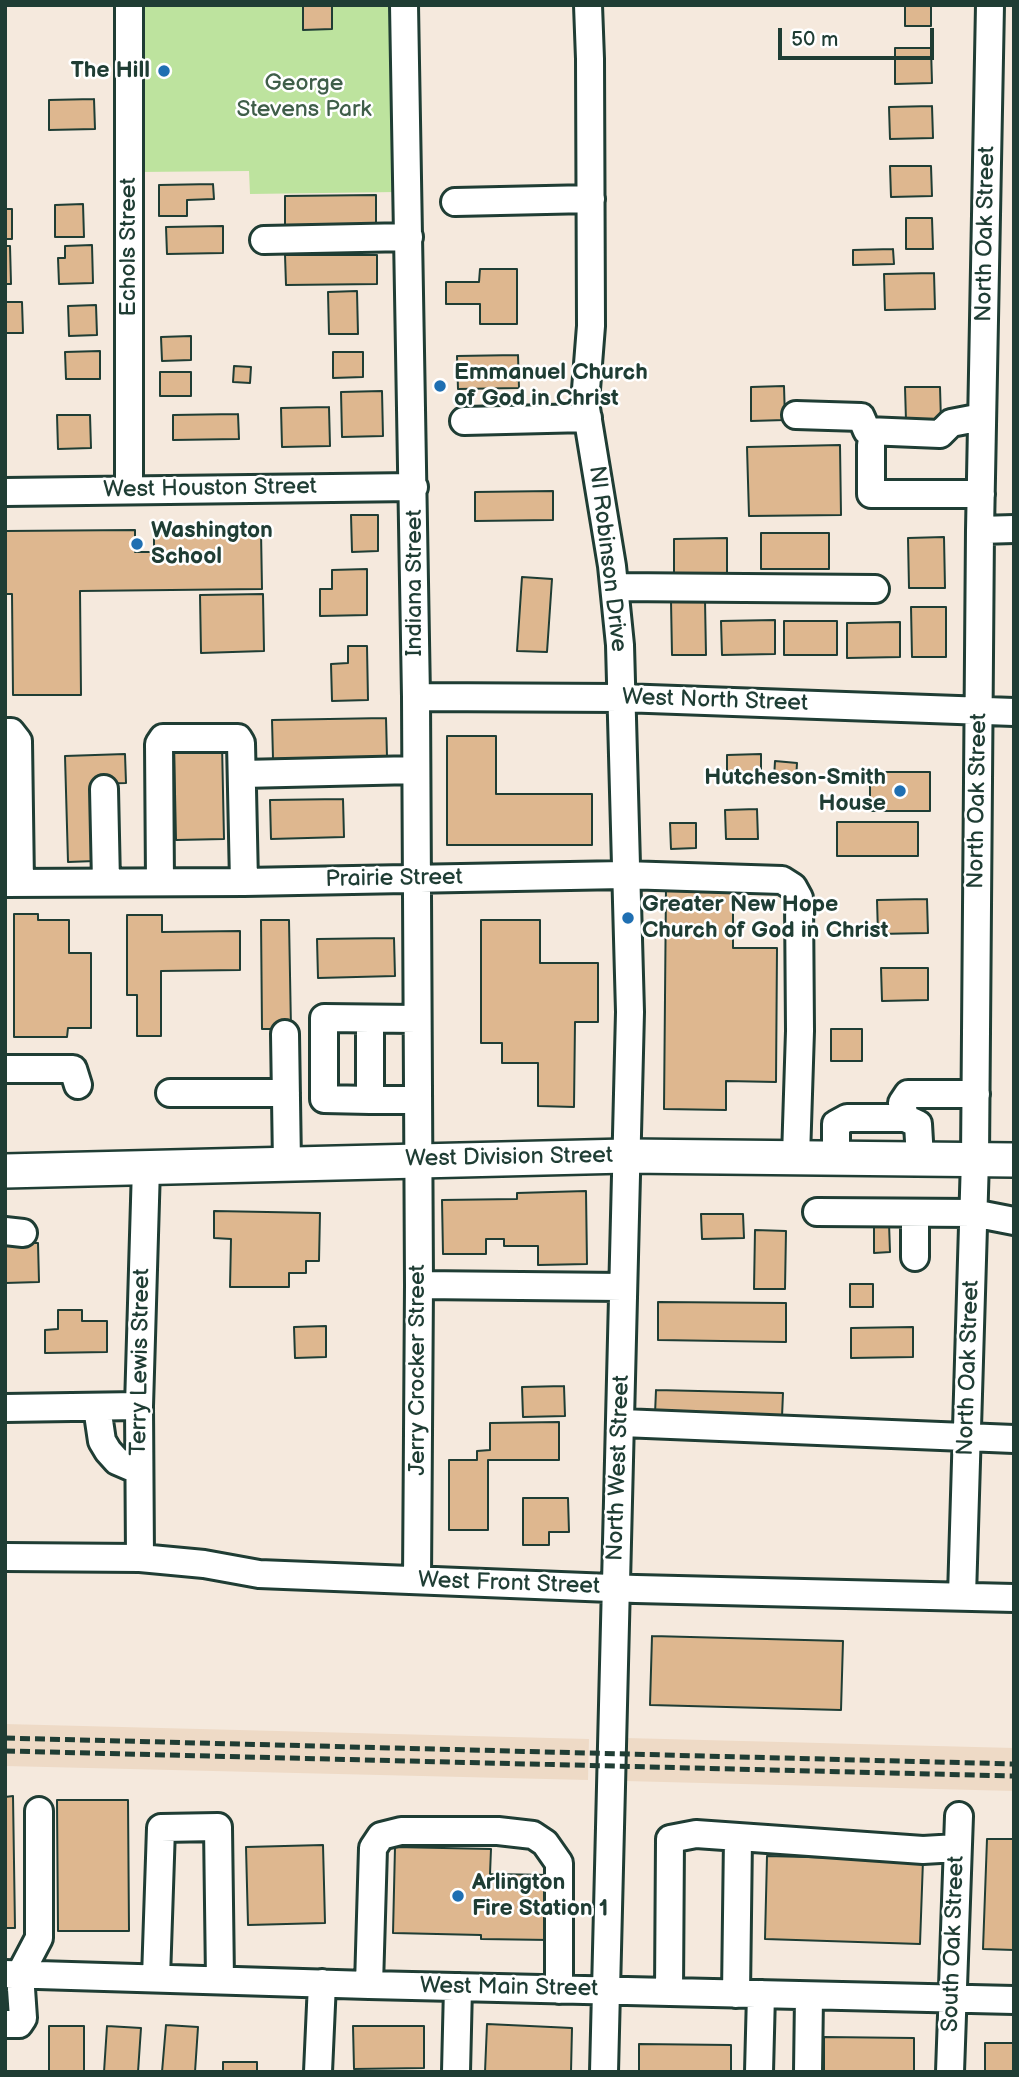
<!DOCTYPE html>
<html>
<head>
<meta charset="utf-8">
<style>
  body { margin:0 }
  #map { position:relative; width:1019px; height:2077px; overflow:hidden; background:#f5e9dd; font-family:"Balsamiq Sans",sans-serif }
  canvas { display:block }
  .frame { position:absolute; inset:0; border:7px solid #1f3d34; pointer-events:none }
  .scale { position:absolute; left:778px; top:28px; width:156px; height:32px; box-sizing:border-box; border:4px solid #1f3d34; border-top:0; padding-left:9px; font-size:21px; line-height:24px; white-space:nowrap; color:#1f3d34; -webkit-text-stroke:5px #fff; paint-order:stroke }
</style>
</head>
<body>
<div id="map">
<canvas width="1019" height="2077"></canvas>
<div class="frame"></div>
<div class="scale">50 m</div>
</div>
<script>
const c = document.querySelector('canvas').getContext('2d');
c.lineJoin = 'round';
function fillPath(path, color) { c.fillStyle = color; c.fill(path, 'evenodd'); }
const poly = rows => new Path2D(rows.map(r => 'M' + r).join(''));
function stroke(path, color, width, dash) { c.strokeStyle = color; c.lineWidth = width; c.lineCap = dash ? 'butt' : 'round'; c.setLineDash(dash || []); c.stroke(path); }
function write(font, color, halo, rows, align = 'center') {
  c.font = font + ' "Balsamiq Sans",sans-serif'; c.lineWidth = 5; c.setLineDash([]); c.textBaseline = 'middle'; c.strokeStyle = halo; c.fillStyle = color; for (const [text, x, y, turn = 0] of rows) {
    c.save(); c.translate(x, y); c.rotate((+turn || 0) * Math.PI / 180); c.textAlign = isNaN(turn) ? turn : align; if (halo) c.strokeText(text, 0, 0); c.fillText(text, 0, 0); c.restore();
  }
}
const built = poly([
  [5,1724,589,1739,588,1780,5,1766],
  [626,1738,1014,1748,1014,1791,625,1781]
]);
const green = poly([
  [136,5,393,5,396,192,250,194,249,171,138,172]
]);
const building = poly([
  [303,5,332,5,332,29,303,30,303,5],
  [905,5,931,5,931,26,905,26,905,5],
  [895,48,931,48,932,83,895,84,895,48],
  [94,99,95,129,49,130,49,100,94,99],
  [932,106,933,138,890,139,889,107,932,106],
  [890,166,931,166,932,196,891,197,890,166],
  [213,184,214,199,187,200,187,216,159,216,159,185,213,184],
  [376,195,376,226,285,227,285,196,376,195],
  [83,204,84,237,55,237,55,205,83,204],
  [5,209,12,209,12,239,5,239,5,209],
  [906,218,932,218,933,249,906,249,906,218],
  [223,226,223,253,167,254,166,227,223,226],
  [92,245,93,283,59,284,58,258,65,258,65,246,92,245],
  [5,246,10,246,11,284,5,284,5,246],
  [893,249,894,264,853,265,853,250,893,249],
  [285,255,377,255,377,284,286,285,285,255],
  [480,269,517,269,517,324,480,324,480,304,446,304,446,282,479,282,480,269],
  [934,273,935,309,885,310,884,274,934,273],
  [357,291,358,334,329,334,328,292,357,291],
  [5,302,22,302,23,333,5,333,5,302],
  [96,305,97,335,69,336,68,306,96,305],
  [191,336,191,360,162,361,161,337,191,336],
  [100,351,100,379,66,379,65,352,100,351],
  [333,352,363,352,363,377,333,378,333,352],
  [518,355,519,388,458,389,457,356,518,355],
  [234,366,251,367,250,383,233,382,234,366],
  [160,372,191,372,191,396,160,396,160,372],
  [784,386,785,420,751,421,751,387,784,386],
  [905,387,940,387,941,421,906,421,905,387],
  [382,391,383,436,342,437,341,392,382,391],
  [329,407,330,446,282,447,281,408,329,407],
  [238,414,239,439,173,440,173,415,238,414],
  [57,415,90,415,91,448,58,449,57,415],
  [840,445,841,515,749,516,747,447,840,445],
  [553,491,553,520,475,521,475,492,553,491],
  [351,515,378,515,378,551,352,552,351,515],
  [135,530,135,552,154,552,154,532,261,531,262,589,80,591,81,695,13,695,12,594,5,594,5,531,135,530],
  [761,533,829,533,829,569,761,569,761,533],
  [944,537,945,588,909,588,908,538,944,537],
  [727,538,727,573,674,574,674,539,727,538],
  [367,569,367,615,320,616,320,589,332,589,332,570,367,569],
  [522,577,552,579,547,652,517,651,522,577],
  [263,594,264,651,201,653,200,595,263,594],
  [705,600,706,655,672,655,671,601,705,600],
  [911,607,946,607,946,657,912,657,911,607],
  [775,620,775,654,722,655,721,621,775,620],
  [784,621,837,621,837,655,784,655,784,621],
  [900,622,900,657,847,658,847,623,900,622],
  [348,646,367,646,368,700,332,701,331,664,348,663,348,646],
  [386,718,387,757,273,759,272,720,386,718],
  [447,736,496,736,496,794,592,794,592,845,447,845,447,736],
  [222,744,224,839,176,840,174,745,222,744],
  [125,754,126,783,92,784,95,861,68,862,65,756,125,754],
  [761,754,761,783,727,783,727,755,761,754],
  [775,761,797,763,796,781,774,779,775,761],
  [870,772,930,772,930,811,870,811,870,772],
  [343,799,344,837,271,839,270,800,343,799],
  [757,809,758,839,726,839,725,810,757,809],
  [837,822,918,822,918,856,837,856,837,822],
  [670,823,696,823,696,848,671,849,670,823],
  [666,886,733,887,733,948,777,948,776,1082,726,1081,726,1110,664,1109,666,886],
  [927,899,928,933,878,934,877,900,927,899],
  [14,914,38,914,38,920,69,920,69,953,91,953,91,1028,68,1028,67,1037,14,1037,14,914],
  [127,915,162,915,162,932,240,931,240,970,161,971,161,1036,137,1036,137,995,127,995,127,915],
  [261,920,289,920,291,1029,262,1029,261,920],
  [481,920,540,920,540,963,598,963,598,1022,575,1022,574,1107,538,1106,538,1063,502,1063,502,1043,481,1043,481,920],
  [394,938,395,976,318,978,317,939,394,938],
  [881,968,928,968,928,1000,882,1001,881,968],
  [831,1029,862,1029,862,1061,831,1061,831,1029],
  [586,1191,587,1264,538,1265,538,1246,504,1246,504,1239,486,1239,486,1254,443,1254,442,1200,517,1199,517,1193,586,1191],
  [214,1211,320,1213,319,1261,306,1261,306,1273,289,1273,289,1287,230,1287,231,1239,214,1238,214,1211],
  [701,1214,743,1214,744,1238,702,1239,701,1214],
  [874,1223,889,1223,890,1252,874,1253,874,1223],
  [755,1230,786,1231,785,1289,754,1289,755,1230],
  [5,1243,38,1243,39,1282,5,1283,5,1243],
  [850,1284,873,1284,873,1307,850,1307,850,1284],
  [658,1302,786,1303,786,1342,658,1340,658,1302],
  [58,1310,82,1310,82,1321,107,1321,107,1352,45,1353,45,1330,58,1329,58,1310],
  [326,1326,326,1357,295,1358,294,1327,326,1326],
  [913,1327,913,1357,851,1358,851,1328,913,1327],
  [564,1386,565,1416,523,1417,522,1387,564,1386],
  [656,1390,783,1393,782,1417,655,1414,656,1390],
  [559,1422,559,1460,488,1460,488,1530,449,1530,449,1460,477,1460,477,1451,490,1450,490,1423,559,1422],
  [523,1498,568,1498,569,1532,549,1532,549,1545,523,1545,523,1498],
  [652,1636,843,1641,841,1710,650,1705,652,1636],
  [13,1796,15,1928,5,1928,5,1797,13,1796],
  [57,1800,128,1800,129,1931,58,1931,57,1800],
  [987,1839,1014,1839,1014,1950,983,1949,987,1839],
  [323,1845,325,1923,248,1925,246,1847,323,1845],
  [395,1847,491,1849,490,1874,551,1875,550,1940,481,1939,481,1935,393,1933,395,1847],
  [767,1856,923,1860,920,1944,765,1939,767,1856],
  [487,2024,572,2028,571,2072,485,2072,487,2024],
  [166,2025,198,2027,195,2072,162,2072,166,2025],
  [49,2026,84,2026,84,2072,49,2072,49,2026],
  [107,2026,141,2028,138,2072,104,2072,107,2026],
  [353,2026,424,2026,424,2068,354,2069,353,2026],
  [824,2037,914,2038,914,2072,824,2072,824,2037],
  [985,2043,1014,2043,1014,2072,985,2072,985,2043],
  [639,2044,731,2045,731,2072,639,2072,639,2044],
  [223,2062,257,2062,257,2072,223,2072,223,2062]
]);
const minor = poly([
  [404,5,416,697,419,1285,417,1580],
  [588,5,590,59,591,326,585,402,612,566,620,645,630,1012,604,2072],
  [455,202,591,199],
  [264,240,409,237],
  [796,415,861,417,867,431,940,434,951,423,982,417],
  [464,421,588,418],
  [871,445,871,494,981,494],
  [129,490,129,5],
  [5,492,414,487],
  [980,530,1014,529],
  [615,587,875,589],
  [416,697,621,698,1014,712],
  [5,732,11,732,18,741,20,883],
  [242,774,416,770],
  [104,789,106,882],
  [160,882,159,744,163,738,238,738,241,743,244,882],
  [5,883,244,882,624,875,782,880,793,887,799,898,800,1031,796,1157],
  [370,1019,370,1100,324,1099,324,1018,416,1019],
  [285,1034,287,1164],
  [5,1069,73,1069,78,1085],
  [170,1093,286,1093],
  [370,1100,416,1100],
  [905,1118,902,1103,908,1094,976,1094],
  [836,1158,836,1124,847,1118,905,1118,918,1124,920,1159],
  [817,1212,973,1213,1014,1221],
  [5,1231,23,1233],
  [915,1257,915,1213],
  [419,1285,623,1287],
  [97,1407,102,1441,108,1451,117,1461,138,1470],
  [5,1408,139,1406],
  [622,1423,1014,1439],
  [5,1557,140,1558,204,1564,259,1574,636,1589,1014,1598],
  [140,1558,139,1406,146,1167],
  [962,1596,975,1159,980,530,990,5],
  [5,1974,369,1985,1014,2000],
  [156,1978,161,1828,218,1827,220,1980],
  [369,1985,373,1848,381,1836,401,1831,498,1831,533,1835,545,1843,559,1863,559,1990],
  [669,1992,670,1839,696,1834,923,1850,957,1848],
  [736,1994,738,1837],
  [5,2024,19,2024,23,2018,20,1974,39,1938,39,1811],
  [318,2072,322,1983],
  [456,2072,458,1987],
  [759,2072,761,1994],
  [808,2072,809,1996],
  [950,2072,959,1816]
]);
const major = poly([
  [5,1171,626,1156,1014,1160]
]);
const rail = poly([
  [5,1738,1014,1764],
  [5,1751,1014,1776]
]);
const markers = [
  [164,71,7,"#1f6fb2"],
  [440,386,7,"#1f6fb2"],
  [137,544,7,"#1f6fb2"],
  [900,791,7,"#1f6fb2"],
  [628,918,7,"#1f6fb2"],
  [458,1896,7,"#1f6fb2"]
];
const poiNames = [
  ["The Hill",150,71,"right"],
  ["Emmanuel Church",454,373],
  ["of God in Christ",454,399],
  ["Washington",151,531],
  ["School",151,557],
  ["Hutcheson-Smith",886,778,"right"],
  ["House",886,804,"right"],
  ["Greater New Hope",642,905],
  ["Church of God in Christ",642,931],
  ["Arlington",472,1883],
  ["Fire Station 1",472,1909]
];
const parkNames = [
  ["George",304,84],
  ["Stevens Park",304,110]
];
const streetNames = [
  ["North Oak Street",986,234,-89],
  ["Echols Street",129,247,-90],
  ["West Houston Street",210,489,-1],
  ["Nl Robinson Drive",607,559,83],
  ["Indiana Street",415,583,-90],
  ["West North Street",715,701,2],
  ["North Oak Street",978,801,-89],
  ["Prairie Street",394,879,-1],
  ["West Division Street",509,1158,-1],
  ["Terry Lewis Street",141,1362,-89],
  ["North Oak Street",969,1368,-88],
  ["Jerry Crocker Street",418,1370,-90],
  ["North West Street",619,1468,-88],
  ["West Front Street",509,1584,2],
  ["South Oak Street",954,1944,-88],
  ["West Main Street",509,1988,1]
];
fillPath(built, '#eedac6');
fillPath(green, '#bde39e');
fillPath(building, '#deb78f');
stroke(building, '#1f3d34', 2);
stroke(minor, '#1f3d34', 32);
stroke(major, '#1f3d34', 38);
stroke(minor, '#fff', 26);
stroke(major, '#fff', 33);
stroke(rail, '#1f3d34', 5, [10, 5]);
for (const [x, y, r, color] of markers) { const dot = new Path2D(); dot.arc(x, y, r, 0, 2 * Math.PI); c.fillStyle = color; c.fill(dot); stroke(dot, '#fff', 2.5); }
write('bold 23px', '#1f3d34', '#fff', poiNames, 'left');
write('23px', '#3f5e49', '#fff', parkNames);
write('23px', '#1f3d34', '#fff', streetNames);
</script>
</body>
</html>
